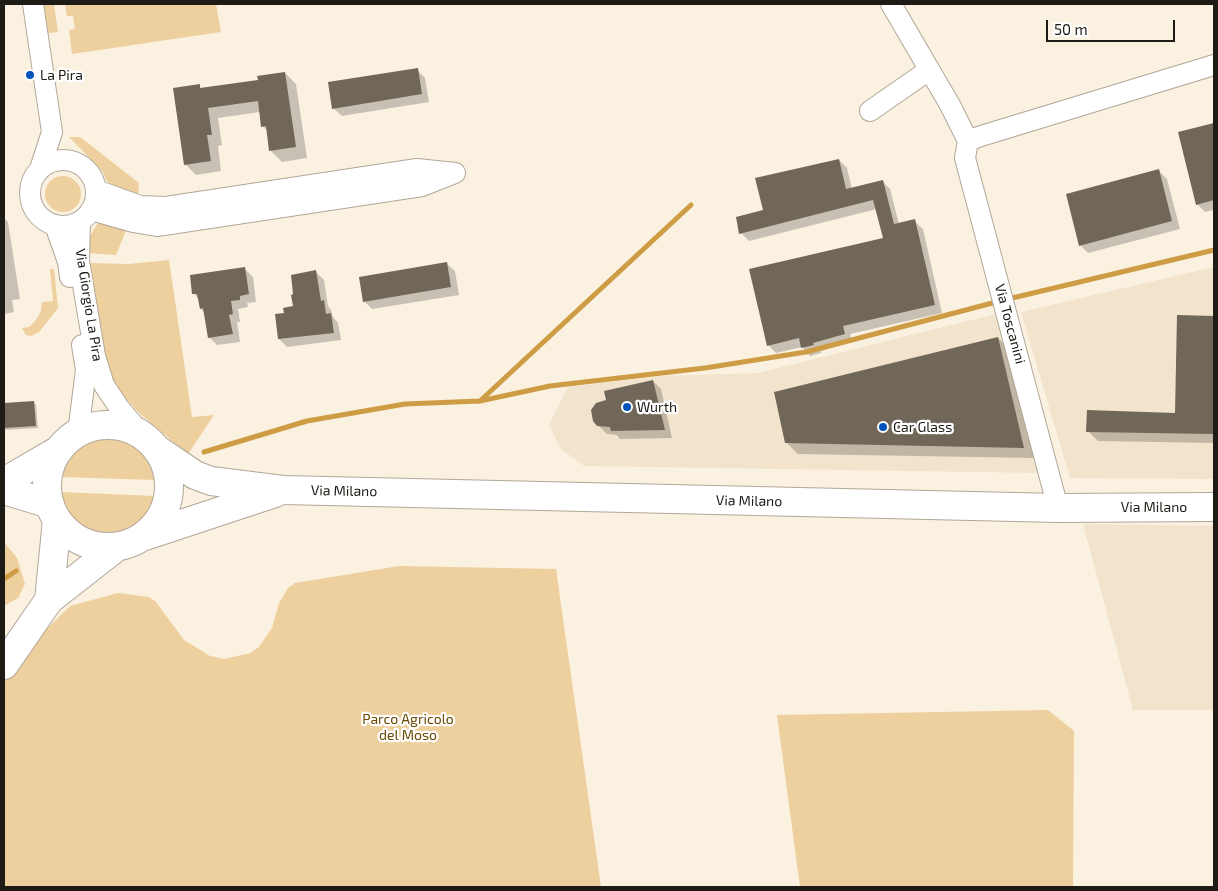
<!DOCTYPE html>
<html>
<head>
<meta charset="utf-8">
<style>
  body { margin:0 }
  #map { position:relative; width:1218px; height:891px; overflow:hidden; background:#fbf1e1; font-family:"Exo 2",sans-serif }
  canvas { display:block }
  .frame { position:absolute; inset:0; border:5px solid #1e1a15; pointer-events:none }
  .scale { position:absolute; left:1046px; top:20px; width:129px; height:22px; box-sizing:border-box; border:2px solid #1e1a15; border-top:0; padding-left:6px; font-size:15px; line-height:18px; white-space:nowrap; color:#1e1a15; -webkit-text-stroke:4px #fff; paint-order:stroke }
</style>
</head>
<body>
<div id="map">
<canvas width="1218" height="891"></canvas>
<div class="frame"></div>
<div class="scale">50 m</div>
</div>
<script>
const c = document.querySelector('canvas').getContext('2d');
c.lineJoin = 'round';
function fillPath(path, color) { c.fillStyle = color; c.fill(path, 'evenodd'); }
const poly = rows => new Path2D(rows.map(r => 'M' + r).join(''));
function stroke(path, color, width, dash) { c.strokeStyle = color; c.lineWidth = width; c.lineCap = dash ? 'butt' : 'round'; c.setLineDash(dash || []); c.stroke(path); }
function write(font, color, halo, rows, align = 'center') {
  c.font = font + ' "Exo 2",sans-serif'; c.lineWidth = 4.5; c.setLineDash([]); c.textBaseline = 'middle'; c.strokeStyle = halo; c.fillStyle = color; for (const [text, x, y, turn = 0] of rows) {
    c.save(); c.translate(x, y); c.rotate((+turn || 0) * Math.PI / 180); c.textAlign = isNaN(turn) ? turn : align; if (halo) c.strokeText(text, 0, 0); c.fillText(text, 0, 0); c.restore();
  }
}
const built = poly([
  [1214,267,1214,479,1070,478,1021,312],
  [1000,313,1040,473,584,466,561,449,549,425,568,387,663,376,758,373],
  [1083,524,1214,526,1214,710,1133,710]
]);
const green = poly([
  [44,4,54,4,58,32,48,33],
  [65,4,216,4,221,32,72,54,69,30,75,29,73,16,67,16],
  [69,137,80,137,139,183,138,196,112,185,106,180,103,172],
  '45 194a18 18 0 1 1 36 0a18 18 0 1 1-36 0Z',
  [99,221,127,228,116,255,87,253,89,238],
  [169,260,192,417,214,415,188,454,139,413,109,380,88,263,129,264],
  [50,269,54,269,58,308,39,332,31,336,26,335,22,328,29,327,36,320,41,311,42,302,53,301],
  [100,438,118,439,136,446,149,459,155,480,61,477,62,467,72,452,84,444],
  [61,492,155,496,153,504,149,512,139,523,127,531,109,534,90,531,73,520,63,507],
  [4,542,17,558,25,584,18,598,4,606],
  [399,566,556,569,601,887,4,887,4,675,21,654,70,606,118,593,149,597,156,602,184,640,210,656,225,659,250,653,259,647,272,628,279,603,288,588,295,583],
  [1048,710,1074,731,1073,887,800,887,777,715]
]);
const shadow = poly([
  [417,70,425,78,429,102,342,116,333,108],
  [285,73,296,84,307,158,282,162,271,151,268,131,262,126,260,112,218,118,222,145,218,146,221,171,196,175,185,164,199,86,202,89,259,81],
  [1214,125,1214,210,1205,212,1197,204,1180,133],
  [839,160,847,168,852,189,882,181,890,189,899,224,914,221,923,229,942,313,850,334,852,342,821,351,821,353,810,356,802,347,776,353,768,345,884,239,877,209,749,241,741,233,764,211],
  [1159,171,1167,179,1180,229,1088,253,1080,245],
  [4,218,8,222,20,299,12,300,14,312,4,314],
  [446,263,455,271,459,295,372,309,364,301],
  [244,268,253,277,256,302,247,303,248,307,238,309,240,322,237,322,240,342,217,345,209,337,205,313,201,309,199,299,194,294],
  [315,271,324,280,328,306,331,310,333,317,338,323,341,340,287,347,279,339,286,314,294,307],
  [1178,317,1214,318,1214,443,1098,441,1088,431,1176,414],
  [998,338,1009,349,1034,458,798,454,787,443],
  [653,381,661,389,672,438,620,439,617,435,607,434,598,425],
  [34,402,36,405,38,428,4,430,4,404]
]);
const stream = poly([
  [1008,299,1214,250],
  [480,401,691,205],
  [204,452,307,421,405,404,480,401,550,386,705,368,806,352,1000,301],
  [4,579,16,571]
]);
const building = poly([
  [418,68,422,94,332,109,328,82],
  [285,72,296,147,269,151,266,126,261,127,258,101,208,108,212,135,207,135,211,161,184,165,173,88,200,84,200,88,258,80,257,76],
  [1214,123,1214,200,1196,205,1178,132],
  [839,159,846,189,883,180,894,224,915,219,935,305,843,326,845,334,813,343,814,345,801,348,799,338,767,346,749,269,883,238,873,200,739,234,736,217,763,210,755,178],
  [1159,169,1172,221,1079,246,1066,194],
  [447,262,451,287,363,302,359,277],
  [245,267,249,294,240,296,240,300,231,301,233,314,229,315,233,334,208,338,203,308,200,309,197,294,192,294,190,275],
  [316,270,321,301,324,300,326,314,331,313,334,333,278,339,275,314,284,313,283,308,293,306,291,295,293,294,291,275],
  [1177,315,1214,316,1214,434,1086,432,1087,410,1175,413],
  [998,337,1024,448,785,443,774,392],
  [653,380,665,430,611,431,610,427,597,426,593,421,591,410,596,403,606,400,604,391],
  [34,401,36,426,4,428,4,403]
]);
const street = poly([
  [33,4,52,132,40,169],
  [891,4,950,105,968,141,965,158,1058,508],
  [870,111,929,70],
  [968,141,981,136,1214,65],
  '30 193a33 33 0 1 1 66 0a33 33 0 1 1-66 0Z',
  [91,210,133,222,157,226,422,186,455,173,417,169,166,207,140,206,96,190],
  [80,221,79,261,95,356,104,385,120,409,142,435],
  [55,225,68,262,70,277],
  [78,433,86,370,82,345]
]);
const secondary = poly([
  '47 486a61 61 0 1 1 122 0a61 61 0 1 1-122 0Z',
  [158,450,195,475,211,481,283,490,1058,508,1214,507],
  [4,482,57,451],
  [4,490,50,504],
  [142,537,275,493],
  [49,600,57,520],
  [4,665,49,600,118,546]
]);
const markers = [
  [30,75,5,"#0252bc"],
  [627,407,5,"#0252bc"],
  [883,427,5,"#0252bc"]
];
const poiNames = [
  ["La Pira",40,75],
  ["Wurth",637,407],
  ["Car Glass",893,427]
];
const streetNames = [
  ["Via Giorgio La Pira",89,305,81],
  ["Via Toscanini",1010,324,75],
  ["Via Milano",344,491,1],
  ["Via Milano",749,501,1],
  ["Via Milano",1154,507]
];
const parkNames = [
  ["Parco Agricolo",408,719],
  ["del Moso",408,735]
];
fillPath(built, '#f2e3cd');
fillPath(green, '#eecf9e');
fillPath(shadow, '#0003');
stroke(stream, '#ce9c44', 5);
fillPath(building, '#706759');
stroke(street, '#b0a798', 22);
stroke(secondary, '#b0a798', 30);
stroke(street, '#fff', 20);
stroke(secondary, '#fff', 28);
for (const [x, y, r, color] of markers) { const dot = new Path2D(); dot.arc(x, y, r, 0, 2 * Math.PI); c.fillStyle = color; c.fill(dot); stroke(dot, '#fff', 2); }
write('14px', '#1e1a15', '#fff', poiNames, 'left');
write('14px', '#1e1a15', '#fff', streetNames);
write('14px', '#6a4900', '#fff', parkNames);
</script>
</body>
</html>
